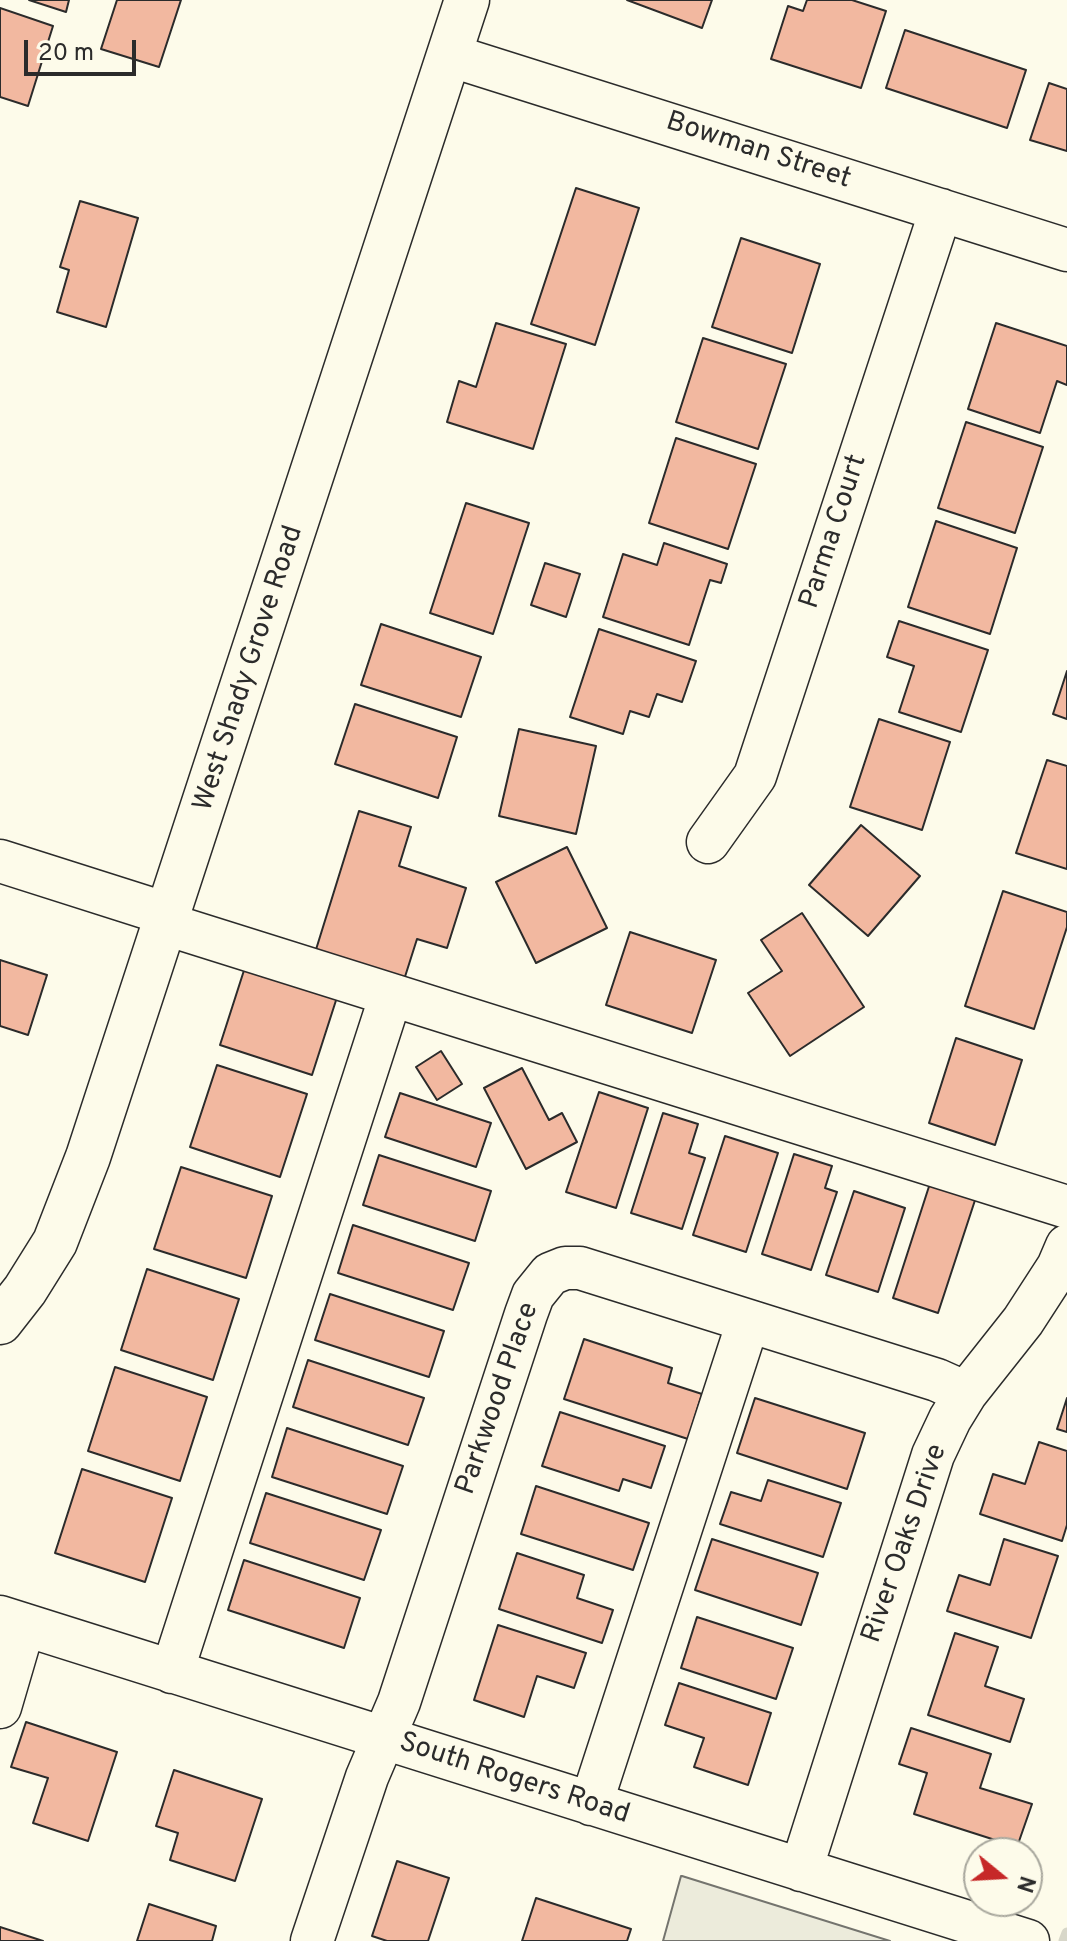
<!DOCTYPE html>
<html>
<head>
<meta charset="utf-8">
<style>
  body { margin:0 }
  #map { position:relative; width:1067px; height:1941px; overflow:hidden; background:#fdfbea; font-family:Overpass,sans-serif }
  canvas { display:block }
  .north { position:absolute; left:963px; top:1837px; width:80px; height:80px; box-sizing:border-box; background:#fdfbea; border:2px solid #a9a89e; border-radius:50%; rotate:108deg; font-size:22px; font-weight:700; line-height:32px; text-align:center; color:#2b2b2b }
  .north::after { content:''; display:block; margin:auto; width:28px; height:36px; background:#c62828; clip-path:polygon(50% 0,100% 100%,50% 72%,0 100%) }
  .scale { position:absolute; left:24px; top:40px; width:112px; height:36px; box-sizing:border-box; border:4px solid #2b2b2b; border-top:0; padding-left:10px; font-size:24px; line-height:28px; white-space:nowrap; color:#2b2b2b; -webkit-text-stroke:6px #fdfbea; paint-order:stroke }
</style>
</head>
<body>
<div id="map">
<canvas width="1067" height="1941"></canvas>
<div class="north">N</div>
<div class="scale">20 m</div>
</div>
<script>
const c = document.querySelector('canvas').getContext('2d');
c.lineJoin = 'round';
function fillPath(path, color) { c.fillStyle = color; c.fill(path, 'evenodd'); }
const poly = rows => new Path2D(rows.map(r => 'M' + r).join(''));
function stroke(path, color, width, dash) { c.strokeStyle = color; c.lineWidth = width; c.lineCap = dash ? 'butt' : 'round'; c.setLineDash(dash || []); c.stroke(path); }
function write(font, color, halo, rows, align = 'center') {
  c.font = font + ' Overpass,sans-serif'; c.lineWidth = 6; c.setLineDash([]); c.textBaseline = 'middle'; c.strokeStyle = halo; c.fillStyle = color; for (const [text, x, y, turn = 0] of rows) {
    c.save(); c.translate(x, y); c.rotate((+turn || 0) * Math.PI / 180); c.textAlign = isNaN(turn) ? turn : align; if (halo) c.strokeText(text, 0, 0); c.fillText(text, 0, 0); c.restore();
  }
}
const green = poly([
  [681,1876,682,1876,890,1941,663,1941,681,1876]
]);
const stream = poly([
  [1064,1941,1067,1933]
]);
const building = poly([
  [29,0,69,0,66,12,29,0],
  [117,0,181,0,159,67,101,49,117,0],
  [627,0,712,0,702,28,627,0],
  [807,0,852,0,886,11,861,88,771,59,788,6,803,11,807,0],
  [0,8,53,26,28,106,0,97,0,8],
  [905,30,1026,70,1007,128,886,88,905,30],
  [1049,83,1067,89,1067,151,1030,140,1049,83],
  [576,188,639,208,595,345,531,324,576,188],
  [80,201,138,218,106,327,57,312,69,270,60,267,80,201],
  [741,238,820,264,792,353,712,327,741,238],
  [496,323,566,344,533,449,447,422,459,381,476,387,496,323],
  [996,323,1067,346,1067,385,1057,381,1040,433,968,409,996,323],
  [703,338,786,364,758,449,676,422,703,338],
  [966,422,1043,447,1015,533,938,508,966,422],
  [676,438,756,464,728,549,649,523,676,438],
  [466,503,529,523,493,634,430,613,466,503],
  [936,521,1017,548,990,634,908,607,936,521],
  [664,543,727,564,721,583,710,580,689,645,603,617,623,554,657,565,664,543],
  [545,563,580,574,566,617,531,605,545,563],
  [899,621,988,650,961,732,899,712,914,666,887,657,899,621],
  [381,624,481,657,461,717,361,685,381,624],
  [599,629,696,661,682,702,657,694,649,717,630,711,623,734,570,717,599,629],
  [1067,671,1067,719,1053,714,1067,671],
  [355,704,457,737,438,798,335,764,355,704],
  [879,719,950,742,922,830,850,807,879,719],
  [519,729,596,746,576,834,499,816,519,729],
  [1047,760,1067,766,1067,869,1016,853,1047,760],
  [359,811,411,827,399,866,466,888,447,948,417,939,403,983,314,956,359,811],
  [861,825,920,876,868,936,809,885,861,825],
  [567,847,607,928,536,963,496,882,567,847],
  [1003,891,1067,912,1067,927,1034,1029,965,1006,1003,891],
  [802,913,864,1007,790,1056,748,993,782,971,761,940,802,913],
  [630,932,716,960,692,1033,606,1005,630,932],
  [0,960,47,975,28,1035,0,1026,0,960],
  [247,961,339,991,312,1075,220,1045,247,961],
  [956,1038,1022,1060,995,1145,929,1123,956,1038],
  [441,1051,462,1084,437,1100,416,1067,441,1051],
  [217,1065,307,1094,280,1177,190,1147,217,1065],
  [522,1068,549,1120,562,1113,577,1142,526,1169,484,1088,522,1068],
  [599,1092,648,1108,616,1208,566,1192,599,1092],
  [400,1093,491,1123,476,1167,385,1137,400,1093],
  [663,1113,698,1124,689,1153,705,1158,682,1229,631,1213,663,1113],
  [725,1136,778,1153,746,1252,693,1235,725,1136],
  [794,1154,832,1166,825,1188,837,1192,811,1270,762,1254,794,1154],
  [379,1155,491,1191,475,1241,363,1205,379,1155],
  [181,1167,272,1196,246,1278,154,1249,181,1167],
  [933,1174,979,1188,938,1313,893,1298,933,1174],
  [854,1191,905,1208,878,1292,826,1275,854,1191],
  [353,1225,469,1263,453,1310,338,1273,353,1225],
  [147,1269,239,1299,213,1380,121,1350,147,1269],
  [330,1294,444,1331,429,1377,315,1340,330,1294],
  [584,1339,672,1368,668,1383,702,1394,688,1439,564,1399,584,1339],
  [308,1360,424,1398,408,1445,293,1407,308,1360],
  [115,1367,207,1397,180,1481,88,1451,115,1367],
  [755,1398,865,1433,847,1489,737,1453,755,1398],
  [1067,1398,1067,1432,1057,1429,1067,1398],
  [560,1412,665,1446,651,1488,623,1479,619,1491,542,1466,560,1412],
  [287,1428,403,1466,387,1514,272,1477,287,1428],
  [1039,1442,1067,1451,1067,1525,1062,1541,980,1514,993,1474,1025,1484,1039,1442],
  [82,1469,172,1498,145,1582,55,1553,82,1469],
  [768,1480,841,1503,823,1557,720,1524,731,1492,761,1501,768,1480],
  [536,1486,649,1523,633,1570,521,1534,536,1486],
  [266,1493,381,1530,364,1580,250,1543,266,1493],
  [712,1539,818,1573,801,1625,695,1590,712,1539],
  [1004,1539,1058,1556,1031,1638,947,1611,959,1575,990,1585,1004,1539],
  [517,1553,584,1575,577,1598,613,1610,602,1643,499,1609,517,1553],
  [244,1560,360,1598,344,1648,228,1610,244,1560],
  [697,1617,793,1648,776,1699,681,1668,697,1617],
  [498,1625,586,1653,574,1688,537,1676,524,1717,474,1700,498,1625],
  [955,1633,998,1647,985,1686,1024,1699,1010,1742,928,1715,955,1633],
  [679,1683,771,1713,748,1785,694,1767,704,1738,665,1725,679,1683],
  [26,1722,117,1752,88,1841,33,1823,48,1778,11,1767,26,1722],
  [911,1728,991,1754,980,1788,1032,1804,1017,1847,914,1814,927,1773,899,1764,911,1728],
  [174,1770,262,1799,235,1881,170,1860,178,1833,156,1826,174,1770],
  [397,1861,449,1878,428,1941,387,1941,372,1936,397,1861],
  [536,1898,631,1929,627,1941,522,1941,536,1898],
  [149,1904,216,1926,212,1941,137,1941,149,1904],
  [0,1927,43,1941,0,1941,0,1927]
]);
const minor = poly([
  [449,55,1067,250],
  [708,842,755,776,941,210],
  [0,861,170,915],
  [166,924,1067,1207],
  [0,1617,1028,1941],
  [172,1672,391,995],
  [0,1707,24,1625],
  [591,1804,748,1322],
  [801,1870,933,1455,950,1419,966,1393,1023,1321,1058,1267,1067,1246],
  [312,1941,367,1777,399,1702,526,1314,533,1295,550,1274,565,1268,580,1268,937,1380,966,1393]
]);
const major = poly([
  [0,1322,25,1290,55,1242,88,1157,467,0]
]);
const streetNames = [
  ["Bowman Street",758,152,18],
  ["Parma Court",835,532,-72],
  ["West Shady Grove Road",250,669,-72],
  ["Parkwood Place",499,1399,-71],
  ["River Oaks Drive",906,1544,-71],
  ["South Rogers Road",514,1780,18]
];
fillPath(green, '#ecebdb');
stroke(green, '#74746e', 2);
stroke(stream, '#d8d7c9', 11);
fillPath(building, '#f2b8a0');
stroke(building, '#2b2b2b', 2);
stroke(minor, '#2b2b2b', 45);
stroke(major, '#2b2b2b', 47);
stroke(minor, '#fdfbea', 42);
stroke(major, '#fdfbea', 44);
write('28px', '#2b2b2b', '#fdfbea', streetNames);
</script>
</body>
</html>
